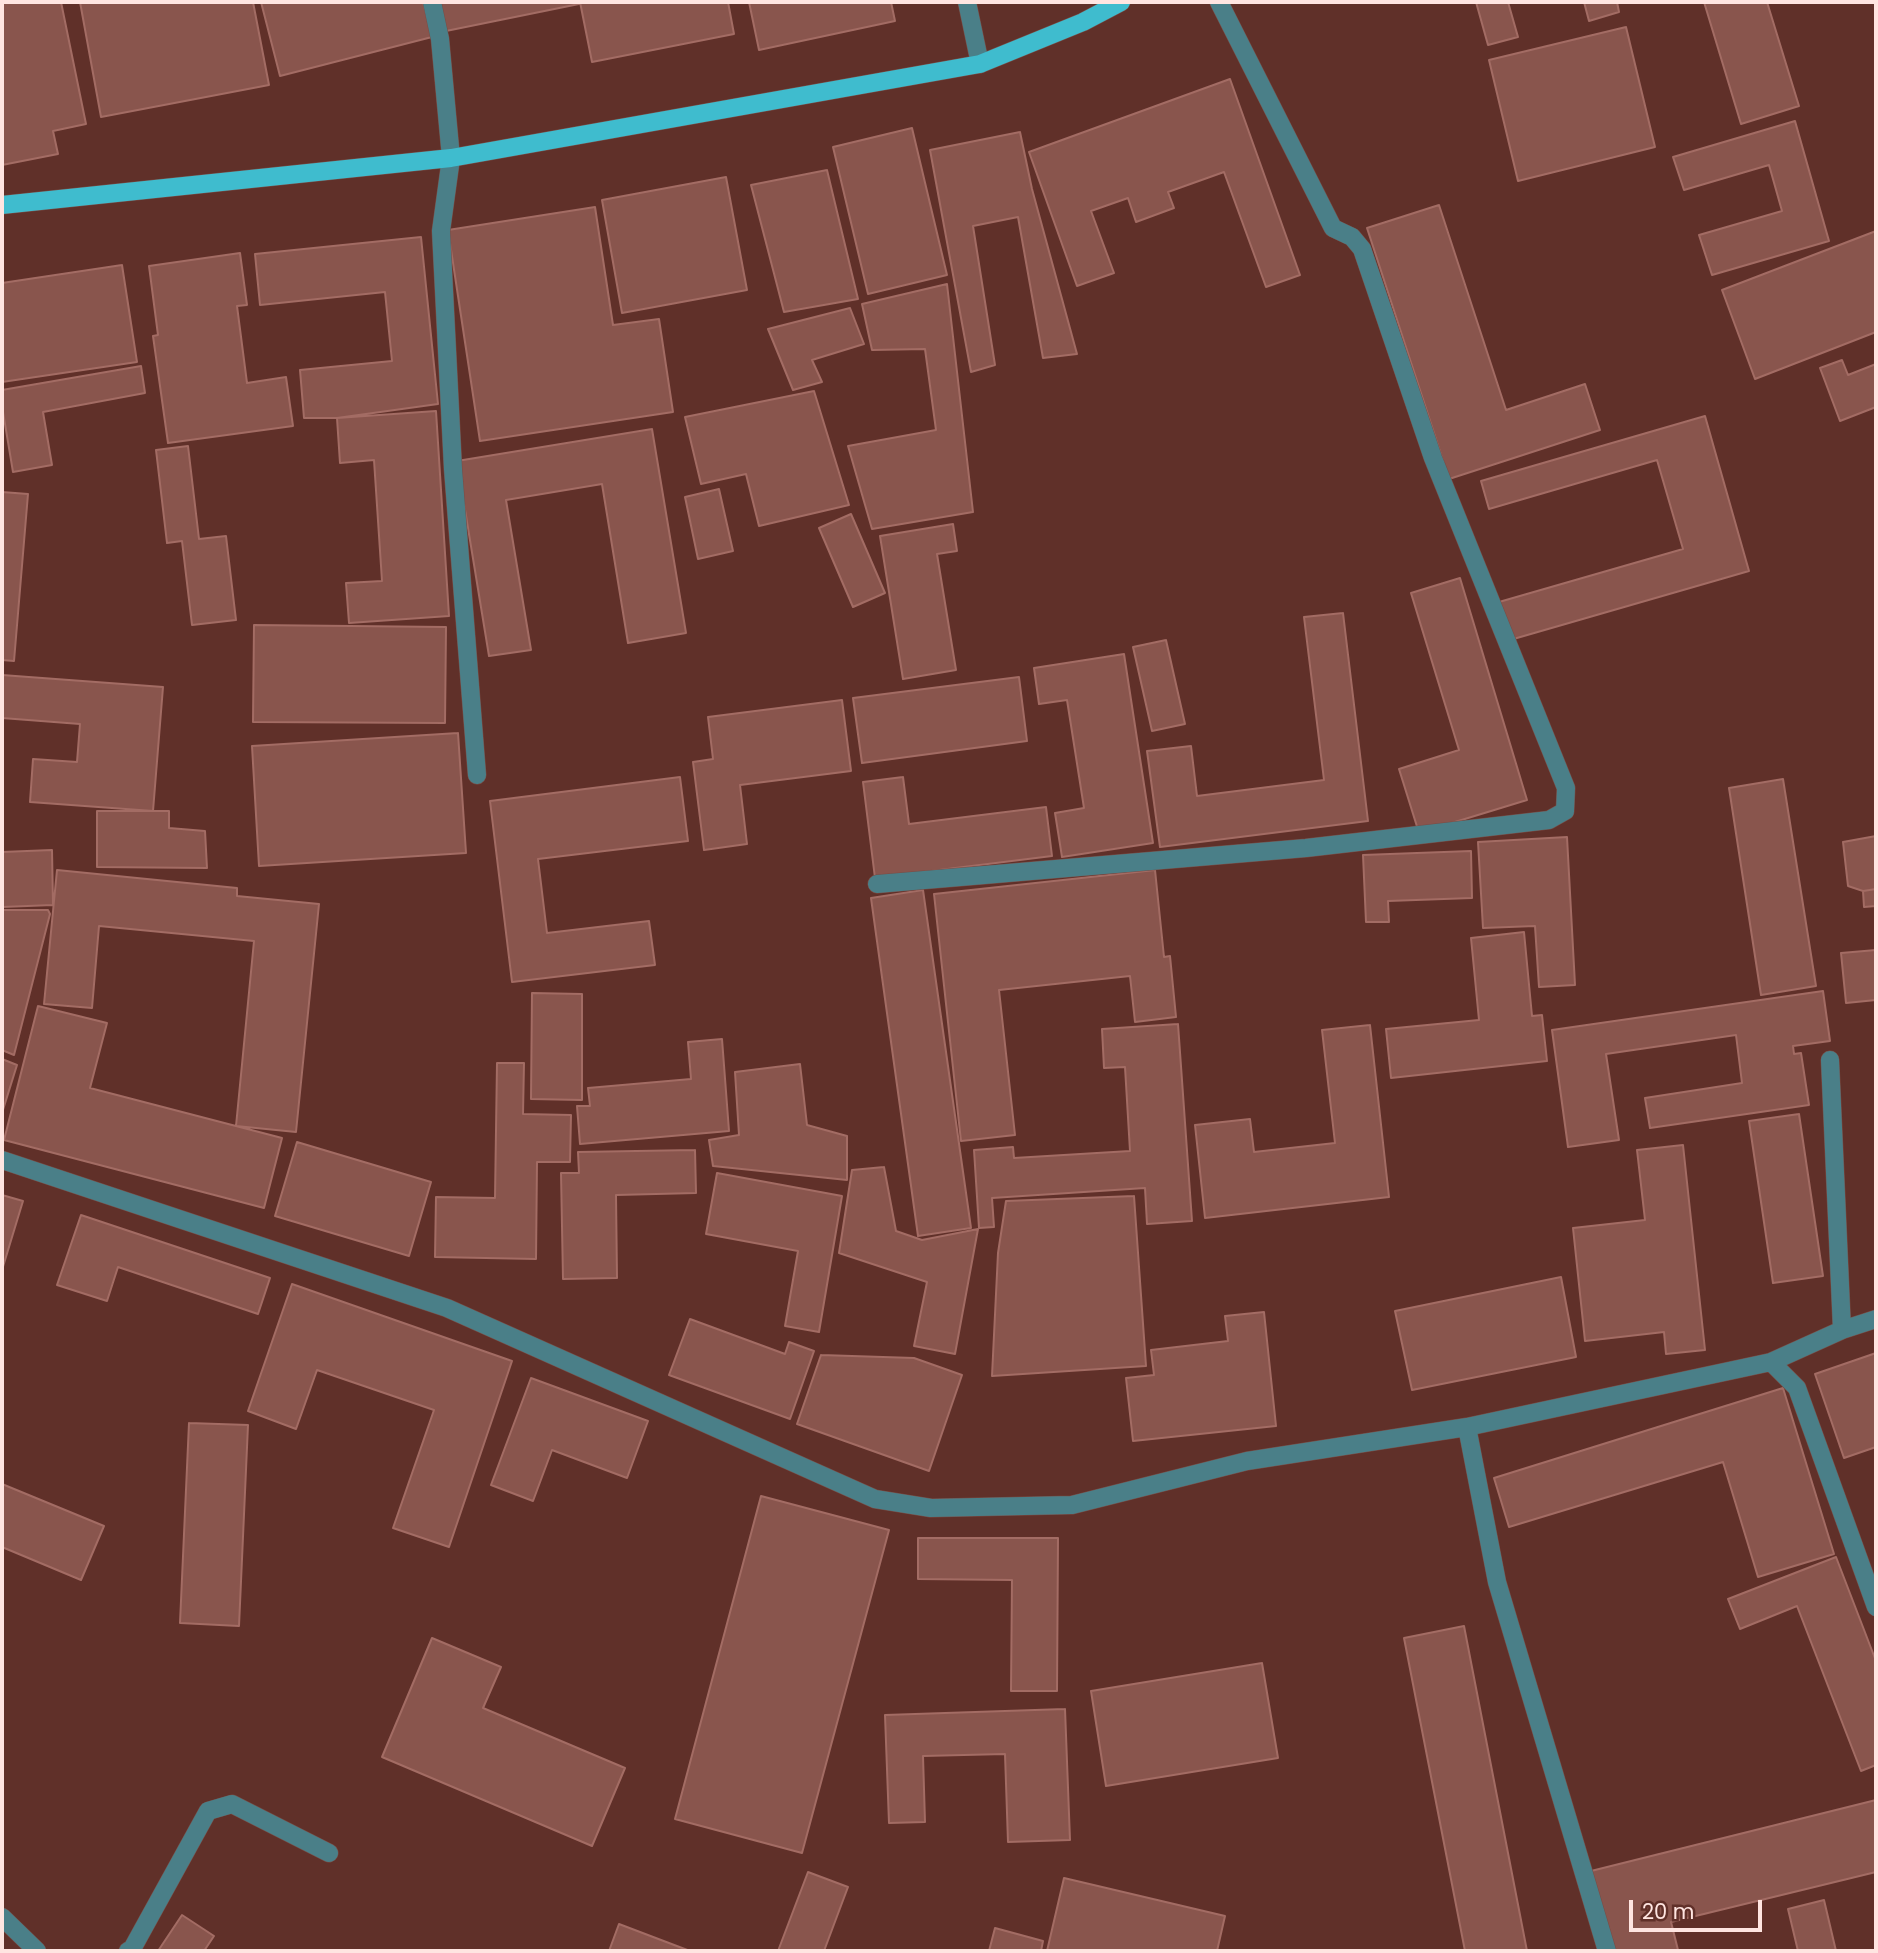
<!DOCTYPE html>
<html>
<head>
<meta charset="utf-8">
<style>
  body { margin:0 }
  #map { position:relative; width:1878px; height:1953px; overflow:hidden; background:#603029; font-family:Poppins,sans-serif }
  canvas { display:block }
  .frame { position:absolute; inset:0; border:4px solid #ffe5e1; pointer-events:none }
  .scale { position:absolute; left:1629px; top:1900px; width:133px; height:32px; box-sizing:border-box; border:4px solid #ffe5e1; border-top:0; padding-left:9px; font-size:21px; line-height:24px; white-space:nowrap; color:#ffe5e1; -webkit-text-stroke:5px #603029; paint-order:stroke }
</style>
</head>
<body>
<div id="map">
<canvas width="1878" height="1953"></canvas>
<div class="frame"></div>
<div class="scale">20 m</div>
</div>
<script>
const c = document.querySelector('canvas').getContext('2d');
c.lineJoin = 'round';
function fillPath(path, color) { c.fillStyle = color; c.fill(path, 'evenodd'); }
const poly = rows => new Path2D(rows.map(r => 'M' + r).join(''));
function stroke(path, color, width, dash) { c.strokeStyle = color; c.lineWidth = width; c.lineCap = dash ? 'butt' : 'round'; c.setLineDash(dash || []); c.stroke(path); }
const building = poly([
  [2,2,61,2,86,124,53,131,58,154,2,165,2,2],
  [80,2,253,2,269,85,101,117,80,2],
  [261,2,423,2,432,37,280,76,261,2],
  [440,2,578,2,579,4,446,31,440,2],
  [580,2,728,2,734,34,592,62,580,2],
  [749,2,891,2,895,21,759,50,749,2],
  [1476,2,1508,2,1518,37,1488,45,1476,2],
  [1584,2,1617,2,1619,12,1589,21,1584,2],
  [1704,2,1767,2,1799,106,1741,124,1704,2],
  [1626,27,1655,147,1518,181,1489,60,1626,27],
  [1230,79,1300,275,1266,287,1224,172,1168,192,1174,208,1136,222,1128,198,1091,211,1114,273,1077,286,1029,152,1230,79],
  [1795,121,1829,241,1712,275,1699,235,1782,211,1769,165,1684,190,1673,157,1795,121],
  [912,128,947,275,868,294,833,147,912,128],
  [1020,132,1032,189,1077,354,1043,358,1018,217,973,226,995,365,971,372,930,150,1020,132],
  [827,170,858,299,784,312,751,185,827,170],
  [726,177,747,290,622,313,602,200,726,177],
  [1439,205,1506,410,1585,384,1600,430,1449,479,1367,228,1439,205],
  [595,207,613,325,659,319,673,412,480,441,448,230,595,207],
  [1876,231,1876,332,1755,379,1722,290,1876,231],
  [421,237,438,404,337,418,304,418,300,370,392,361,385,292,260,305,255,254,421,237],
  [240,253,247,305,237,306,247,383,286,377,293,426,168,443,153,336,158,335,149,266,240,253],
  [122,265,137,362,2,382,2,283,122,265],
  [947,284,973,512,872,529,848,446,936,430,925,349,872,350,862,304,947,284],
  [850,308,864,344,812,360,822,382,793,390,768,329,850,308],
  [1842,360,1848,375,1876,364,1876,407,1840,421,1820,368,1842,360],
  [141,366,145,393,43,412,52,465,13,472,2,406,2,390,141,366],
  [814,391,849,505,759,526,746,474,701,484,685,417,814,391],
  [436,411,449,616,349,623,346,583,382,581,374,460,340,463,337,418,436,411],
  [1705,416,1749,571,1510,640,1499,602,1683,549,1657,460,1489,509,1481,481,1705,416],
  [652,429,686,633,628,643,602,484,506,500,531,650,489,656,457,461,652,429],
  [188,446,199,539,226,536,236,620,192,625,182,541,167,543,156,450,188,446],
  [719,489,733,551,698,559,685,497,719,489],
  [2,492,28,494,14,661,2,660,2,492],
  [851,514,885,593,853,607,819,528,851,514],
  [953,524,957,551,937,554,956,670,903,679,880,536,953,524],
  [1460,578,1527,800,1419,833,1399,769,1459,750,1411,593,1460,578],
  [1343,613,1368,821,1160,847,1147,751,1191,746,1197,796,1324,780,1304,617,1343,613],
  [254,625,446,627,445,723,253,722,254,625],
  [1166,640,1185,724,1152,731,1133,647,1166,640],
  [1124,654,1153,843,1062,857,1055,813,1084,808,1067,700,1039,704,1034,668,1124,654],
  [2,675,163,687,153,811,30,802,33,759,77,762,80,724,2,718,2,675],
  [1019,677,1027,741,862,763,853,698,1019,677],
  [842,700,851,771,740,785,747,844,704,850,693,762,713,759,708,717,842,700],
  [458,733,466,853,259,866,252,746,458,733],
  [680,777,688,841,538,859,547,933,649,921,655,965,512,982,490,801,680,777],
  [903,777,909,824,1046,807,1052,856,875,878,863,782,903,777],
  [1783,779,1816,986,1761,995,1729,788,1783,779],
  [97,811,169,811,169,828,205,831,207,868,97,867,97,811],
  [1876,836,1876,889,1863,891,1848,886,1843,842,1876,836],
  [1567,837,1575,985,1539,987,1535,926,1483,928,1478,842,1567,837],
  [52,850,53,905,2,907,2,852,52,850],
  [1471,851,1472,898,1388,901,1389,922,1366,922,1363,855,1471,851],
  [57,870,237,888,237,896,319,904,296,1132,236,1126,254,941,99,926,92,1008,44,1004,57,870],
  [1155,870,1164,957,1170,956,1176,1017,1135,1022,1130,976,999,990,1015,1135,961,1141,934,894,1155,870],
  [1876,889,1876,906,1864,907,1863,891,1876,889],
  [923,890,971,1228,918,1236,871,898,923,890],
  [2,910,48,910,50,914,14,1055,2,1050,2,910],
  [1524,932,1532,1016,1542,1015,1547,1061,1391,1078,1386,1029,1479,1020,1471,938,1524,932],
  [1876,950,1876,1000,1846,1003,1841,953,1876,950],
  [1823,991,1830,1041,1793,1046,1794,1054,1801,1053,1809,1105,1650,1128,1645,1098,1742,1083,1736,1035,1606,1054,1619,1140,1568,1147,1552,1030,1823,991],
  [532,993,582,994,582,1100,531,1099,532,993],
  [38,1006,107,1023,90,1088,282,1138,264,1208,4,1140,38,1006],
  [1178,1024,1192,1221,1147,1224,1145,1188,992,1198,994,1227,979,1228,974,1150,1013,1147,1014,1158,1130,1151,1125,1067,1104,1068,1102,1029,1178,1024],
  [1370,1025,1389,1197,1205,1218,1195,1125,1250,1119,1254,1152,1335,1143,1322,1030,1370,1025],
  [722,1039,729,1131,580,1144,577,1106,590,1106,588,1088,691,1079,688,1042,722,1039],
  [2,1059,17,1065,2,1113,2,1059],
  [497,1063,524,1063,523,1114,571,1115,570,1162,537,1162,536,1259,435,1257,436,1197,495,1198,497,1063],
  [800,1064,807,1125,847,1136,847,1180,713,1166,709,1140,739,1135,735,1072,800,1064],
  [1799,1114,1823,1276,1773,1283,1749,1121,1799,1114],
  [297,1142,431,1182,409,1256,275,1216,297,1142],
  [1683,1145,1705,1350,1666,1354,1664,1332,1585,1341,1573,1228,1645,1220,1637,1150,1683,1145],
  [695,1150,696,1193,616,1195,617,1278,563,1279,561,1173,579,1173,578,1152,695,1150],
  [884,1167,896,1231,922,1240,978,1229,955,1354,914,1346,927,1282,839,1253,852,1170,884,1167],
  [717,1173,842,1196,819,1332,785,1326,798,1251,706,1234,717,1173],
  [2,1195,23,1201,2,1270,2,1195],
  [1134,1196,1146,1366,992,1376,998,1253,1006,1201,1134,1196],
  [81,1215,270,1278,258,1314,118,1267,107,1301,57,1285,81,1215],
  [1561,1277,1576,1357,1412,1390,1395,1311,1561,1277],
  [292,1284,512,1361,449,1547,393,1528,434,1410,317,1370,296,1429,248,1411,292,1284],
  [1264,1312,1276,1426,1133,1441,1126,1378,1154,1375,1151,1350,1228,1341,1225,1316,1264,1312],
  [690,1319,785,1354,789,1342,814,1351,790,1419,669,1375,690,1319],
  [1876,1353,1876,1447,1844,1458,1815,1374,1876,1353],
  [821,1355,914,1358,962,1375,929,1471,797,1424,821,1355],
  [531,1378,648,1421,627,1478,552,1450,533,1501,491,1485,531,1378],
  [1783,1388,1834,1554,1758,1577,1723,1462,1509,1527,1494,1478,1783,1388],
  [189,1423,248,1425,239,1626,180,1623,189,1423],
  [2,1484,104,1526,81,1580,2,1547,2,1484],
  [761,1496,889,1530,802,1853,675,1819,761,1496],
  [918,1538,1058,1538,1057,1691,1011,1691,1012,1580,918,1579,918,1538],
  [1836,1557,1876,1661,1876,1765,1861,1771,1797,1606,1740,1629,1728,1599,1836,1557],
  [1464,1626,1527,1951,1465,1951,1404,1638,1464,1626],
  [432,1638,501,1667,483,1708,625,1768,592,1846,382,1757,432,1638],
  [1262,1663,1278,1758,1106,1786,1091,1691,1262,1663],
  [1065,1709,1070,1840,1008,1842,1005,1754,923,1756,925,1822,889,1823,885,1715,1065,1709],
  [1876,1800,1876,1872,1671,1922,1678,1950,1611,1951,1591,1871,1876,1800],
  [808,1872,848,1887,824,1951,778,1951,808,1872],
  [1064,1878,1225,1916,1217,1951,1047,1951,1064,1878],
  [1824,1900,1836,1951,1798,1951,1788,1909,1824,1900],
  [182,1915,214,1936,204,1951,158,1951,182,1915],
  [619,1924,690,1951,609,1951,619,1924],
  [995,1928,1043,1941,1041,1951,989,1951,995,1928]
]);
const minor = poly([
  [432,2,440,39,451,158,441,231,453,469,477,775],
  [967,2,980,64],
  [877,884,1306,848,1549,820,1565,811,1566,788,1433,458,1362,249,1352,237,1333,228,1219,2],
  [1830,1060,1842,1330],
  [2,1160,447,1308,875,1499,931,1508,1072,1505,1247,1461,1467,1427,1771,1362,1842,1330,1876,1319],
  [1771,1362,1797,1388,1876,1607],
  [1467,1427,1497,1582,1607,1951],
  [2,1917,37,1951],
  [128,1951,132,1949,208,1811,232,1804,329,1853]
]);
const major = poly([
  [2,205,451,158,980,64,1083,22,1121,2]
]);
fillPath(building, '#89554d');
stroke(building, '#a36c64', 2);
stroke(minor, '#794d46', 19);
stroke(major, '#794d46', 19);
stroke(minor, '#4a7f88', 18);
stroke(major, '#3fbcce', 18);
</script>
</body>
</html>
